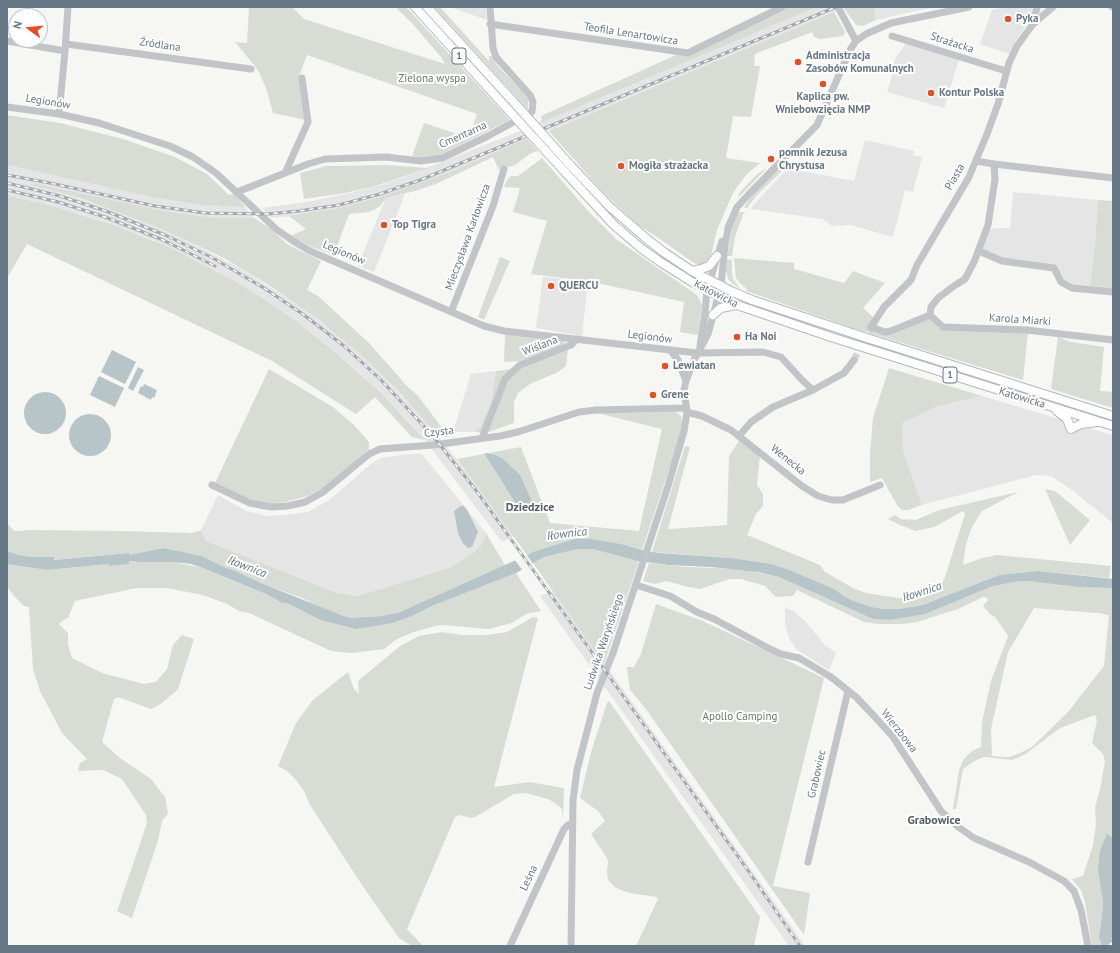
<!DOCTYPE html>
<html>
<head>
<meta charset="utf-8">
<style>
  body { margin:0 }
  #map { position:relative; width:1120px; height:953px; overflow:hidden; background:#f6f6f3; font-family:"PT Sans",sans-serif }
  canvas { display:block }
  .frame { position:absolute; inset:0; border:8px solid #657784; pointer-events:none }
  .north { position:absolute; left:8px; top:8px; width:40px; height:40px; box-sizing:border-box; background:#fff; border:1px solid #c1c9ce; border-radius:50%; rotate:286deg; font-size:11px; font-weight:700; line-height:16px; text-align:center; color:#657784 }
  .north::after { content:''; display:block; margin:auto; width:14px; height:18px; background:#e44f25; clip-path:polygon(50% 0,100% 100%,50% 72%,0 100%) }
</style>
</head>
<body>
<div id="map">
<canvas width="1120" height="953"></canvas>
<div class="frame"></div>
<div class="north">N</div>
</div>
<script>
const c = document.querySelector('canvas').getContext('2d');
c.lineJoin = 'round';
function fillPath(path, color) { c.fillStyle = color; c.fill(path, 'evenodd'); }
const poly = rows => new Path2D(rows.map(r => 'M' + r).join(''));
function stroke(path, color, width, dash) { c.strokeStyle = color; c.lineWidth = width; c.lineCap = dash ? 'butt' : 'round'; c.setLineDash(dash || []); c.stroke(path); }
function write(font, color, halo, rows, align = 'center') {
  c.font = font + ' "PT Sans",sans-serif'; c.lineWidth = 4; c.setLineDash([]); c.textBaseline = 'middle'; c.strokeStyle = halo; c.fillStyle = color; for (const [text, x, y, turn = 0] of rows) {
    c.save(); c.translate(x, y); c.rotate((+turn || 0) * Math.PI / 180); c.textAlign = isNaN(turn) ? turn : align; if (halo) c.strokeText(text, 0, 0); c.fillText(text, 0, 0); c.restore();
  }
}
const built = poly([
  [450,7,486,7,487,20],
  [817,7,846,7,438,177,367,202,320,213,271,218,262,208,312,201,350,193,384,184,416,172,523,130],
  [876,7,934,7,876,20,874,14],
  [1004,7,1031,8,1033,10,1031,18,1015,42,1009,54,980,44,992,10],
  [906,43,959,60,944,108,887,92,893,73,891,72,895,59],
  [865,140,914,151,913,155,922,157,913,192,905,190,893,237,851,225,832,226,823,219,750,209,756,202,790,166,801,171,854,181],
  [7,165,156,198,200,205,245,207,254,218,218,218,169,212,33,183,33,185,101,205,139,219,173,234,240,268,303,308,333,331,361,355,414,408,452,453,514,536,502,542,425,440,404,417,364,377,337,354,295,320,264,299,233,280,150,239,106,222,33,201,7,195],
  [1013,192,1098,200,1095,243,1090,286,1071,286,1065,283,1056,266,1008,260,984,251,983,247,989,230,995,228,1010,228],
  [405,194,374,272,358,266,386,198],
  [543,277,588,281,582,336,536,328],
  [496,371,491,402,481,426,474,432,453,432,471,374],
  [982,396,1113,435,1113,523,1072,490,1051,476,1036,475,922,505,903,450,901,423,938,406],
  [409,454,422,454,486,533,481,545,472,554,449,568,357,596,337,593,206,541,201,530,218,495,246,511,267,516,285,515,308,512,329,500,372,463,381,458],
  [553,591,780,910,805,946,789,946,540,596],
  [785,607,793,611,805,621,825,645,836,653,829,670,796,649,789,638,785,623]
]);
const green = poly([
  [249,7,292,7,304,19,445,64,441,57,411,22,395,7,406,7,510,120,436,157,423,158,412,156,424,123,469,138,477,114,307,55,299,76,306,120,273,113,267,91,259,72,254,65,235,42,247,43],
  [434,7,440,7,489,61,489,56,492,56,497,65,524,93,528,99,528,110],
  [788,7,817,7,538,124,542,120,541,116,676,55,686,56],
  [846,7,876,7,874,14,876,20,863,26,856,25,844,8],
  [834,12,845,32,843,36,820,39,814,37,812,32,755,54,754,66,760,66,751,117,733,116,726,158,760,163,746,175,733,193,717,230,711,256,707,262,701,265,694,263,657,237,638,225,602,191,549,131],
  [7,115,60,123,123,139,175,157,207,174,229,195,234,194,245,207,200,205,156,198,7,165],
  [527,139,538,151,531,153,515,165,509,167,503,166,499,170,493,157,436,184,415,191,386,198,380,206,374,210,369,212,349,214,334,255,312,247,290,236,306,229,289,216,340,208,380,197,450,172],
  [542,158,589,212,616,239,697,295,702,305,698,335,680,332,684,302,588,281,531,274,547,221,513,212,520,188,504,187,507,180,511,176,518,176],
  [387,165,428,168,372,187,345,193,304,199,300,173,326,166],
  [767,168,737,199,740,192,756,175],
  [777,170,783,170,758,194,747,208,744,207,753,194],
  [33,183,169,212,218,218,254,218,271,229,287,244,321,261,307,290,318,296,369,343,407,386,418,396,449,437,439,437,401,394,361,355,318,319,272,287,224,258,155,226,83,199,32,185],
  [7,195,45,204,114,225,168,247,233,280,264,299,295,320,337,354,378,390,425,440,412,437,375,397,356,414,272,361,27,244,7,278],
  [1098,200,1113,201,1113,290,1090,286,1095,243],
  [740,212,744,212,735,237,732,256,727,256,732,228,738,213],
  [500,257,510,261,484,320,478,317],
  [734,258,794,263,794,269,844,283,853,271,885,283,863,308,874,318,865,332,746,291,747,289,740,283,736,278],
  [727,259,732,260,732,273,733,279,741,290,732,283,728,279,726,270],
  [927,318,930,319,939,328,946,330,1028,332,1023,380,869,333,872,329,885,334],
  [505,334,565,341,564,344,561,346,521,361,504,362],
  [1058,337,1071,342,1104,347,1100,391,1113,392,1113,408,1051,389],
  [568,350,566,366,558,372,530,384,518,393,514,402,514,423,486,433,474,432,481,426,491,402,496,371,520,368],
  [889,368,982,396,938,406,902,423,903,450,922,505,908,510,902,510,897,505,882,478,870,482,870,453,873,418],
  [269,369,333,407,354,425,369,442,369,449,326,486,308,496,285,502,268,504,249,499,215,483],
  [675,412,681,416,682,425,677,446,642,550,621,544,574,539,546,548,527,555,457,459,521,447,550,523,639,531,662,429,597,413],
  [739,441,760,455,757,485,763,494,763,506,756,514,747,535,820,565,825,572,853,588,866,593,898,598,912,598,936,591,944,580,965,514,963,511,934,527,916,531,900,525,888,519,895,515,901,519,916,520,939,510,1018,492,982,511,972,527,966,544,963,565,982,558,997,555,1111,566,1109,578,1038,571,999,575,923,605,898,609,884,609,872,607,859,603,845,597,836,590,811,579,787,569,771,564,732,558,652,552,685,446,690,447,668,529,727,525,729,456],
  [1045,489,1055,491,1090,520,1070,545],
  [7,523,9,526,15,531,20,531,31,530,117,531,192,533,201,530,206,541,337,593,357,596,449,568,472,554,481,545,486,533,505,565,400,612,382,616,350,618,326,610,302,598,261,583,233,570,224,567,202,556,163,548,129,555,128,553,53,560,54,557,32,557,19,555,7,551],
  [578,549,593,549,639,561,604,664,533,563,544,557],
  [129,561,135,561,137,562,173,562,203,568,266,594,282,603,287,603,320,620,356,629,412,616,432,606,516,573,541,611,526,614,512,623,489,629,443,625,435,626,414,632,397,639,384,649,352,653,331,651,249,613,239,611,227,604,203,595,167,588,136,588,75,601,68,618,62,621,59,624,68,633,68,645,72,658,102,673,144,684,156,682,167,669,173,645,182,635,194,639,178,689,162,703,151,709,118,697,114,699,102,742,120,758,151,779,165,797,168,814,162,821,158,841,132,918,117,911,147,823,146,815,122,779,103,770,78,771,80,763,87,759,62,733,40,691,33,669,29,607,24,606,14,596,7,587,7,564,47,570,110,564,110,566,128,564],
  [649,563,686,567,742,569,779,577,873,619,890,620,907,617,990,587,1013,582,1029,581,1113,588,1113,838,1107,835,1100,850,1103,901,1102,915,1099,937,1102,946,1092,946,1085,902,1081,890,1072,879,1083,876,1093,845,1096,824,1095,808,1100,789,1105,762,1103,754,1092,743,1097,720,1095,715,1060,728,1024,755,1012,760,984,757,976,760,963,769,956,809,953,809,959,770,964,759,972,751,981,747,982,722,991,681,1008,636,995,617,990,614,983,606,988,600,987,598,983,597,958,609,917,622,903,624,879,624,864,622,797,590,793,596,776,597,765,586,741,579,730,579,700,589,684,586,667,581,654,584,643,581],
  [1034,608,1098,613,1109,615,1104,666,1068,712,1032,747,1020,753,1010,757,992,756,991,729,1008,652],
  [656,604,703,621,824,678,773,886,810,893,804,935,646,709,630,690,627,667,634,667,641,654],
  [533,617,538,618,494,787,529,782,564,788,563,819,562,809,555,803,548,799,526,793,514,794,475,817,471,818,460,815,455,817,407,929,423,946,412,946,399,938,362,885,310,805,304,791,296,780,287,771,278,766,296,723,313,700,348,672,354,689,359,694,358,681,400,646,419,636,442,632,462,635,487,635,507,632],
  [609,701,760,917,754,946,636,946,658,899,657,897,629,893,616,888,608,880,607,871,608,862,607,858,591,834,605,821,598,811,580,798,592,749,607,703]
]);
const water = poly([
  [112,350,136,362,125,384,101,372],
  [138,367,144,370,133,391,128,388],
  [99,376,124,388,115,407,90,395],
  [144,384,157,390,154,398,152,397,151,400,138,393,141,386,143,387],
  '24 413a21 21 0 1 1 42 0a21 21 0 1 1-42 0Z',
  '69 435a21 21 0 1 1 42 0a21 21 0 1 1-42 0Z',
  [484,453,492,454,502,458,520,475,534,506,520,510],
  [461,506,464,506,467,510,478,532,472,547,468,548,463,543,458,533,454,511],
  [574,539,591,539,621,544,642,550,659,553,732,558,771,564,787,569,811,579,836,590,845,597,859,603,872,607,883,609,898,609,923,605,999,575,1038,571,1113,579,1113,588,1080,587,1029,581,1013,582,990,587,925,614,890,620,873,619,779,577,758,572,711,567,669,565,638,561,593,549,578,549,544,557,516,573,432,606,412,616,392,623,356,629,320,620,287,603,282,603,266,594,203,568,191,564,173,562,137,562,135,561,129,561,129,564,110,566,109,564,47,570,7,564,7,551,19,555,32,557,54,557,54,560,129,553,129,555,163,548,202,556,224,567,233,570,261,583,341,615,350,618,367,617,382,616,400,612,536,551],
  [1107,834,1113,838,1113,941,1107,946,1102,946,1099,937,1102,915,1103,901,1098,870,1100,850]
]);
const pier = poly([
  [526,554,534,565,523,571,514,559]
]);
const minorTunnel = poly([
  [854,360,871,327]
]);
const minor = poly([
  [838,7,856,41],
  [1112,7,1113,7],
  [490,24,688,53,782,7],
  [1033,24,1037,7],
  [892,36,1006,71],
  [7,41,65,51],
  [66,44,251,69],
  [7,107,59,114,99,123,170,146,193,157,216,173,276,229,293,241,310,251,484,326,504,331,697,353,763,352,781,357,802,380,813,390],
  [59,114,65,51,68,7],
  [976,161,994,164,995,179,988,225,974,262,965,279,954,286,938,298,931,307,930,315,943,327,1027,330,1113,340],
  [994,164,1113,178],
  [285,173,308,122,302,78],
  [237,192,308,164,325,159,386,157,421,161,442,158,488,136,532,112,533,102,530,95,496,57,493,48,490,7],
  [728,228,737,207,749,194,817,125,850,50,856,41,866,34,891,23,969,7],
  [979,251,1002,261,1054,268,1061,282,1072,288,1113,292],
  [451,312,493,206,504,169],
  [930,315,891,331,885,332,871,327,884,307,911,280,917,265,969,177,987,134,998,104,1009,63,1017,46,1033,24,1053,7],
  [700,346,705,313,707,290,722,241],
  [670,350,678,360,686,381],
  [687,412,702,416,731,430,802,486,818,496,832,500,843,500,880,485],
  [739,436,751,422,773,407,813,390,844,373,854,360],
  [482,438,505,379,520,365,571,345,577,339],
  [212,485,250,503,271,507,288,506,305,502,323,492,369,454,380,449,433,445,500,436,518,432,579,412,596,410,686,408],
  [636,585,670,596,697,612,714,619,772,650,781,654,799,658,831,677,856,697,875,717,893,737,941,811,957,826,974,838,1029,862,1064,881,1074,891,1081,910,1088,946],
  [808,862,848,691],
  [510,946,564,829,568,825,572,824],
  [571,946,573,800,577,770,597,693,613,653,668,486,684,431,687,412,684,390,686,381,693,362,708,334,721,286,725,244,729,225]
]);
const major = poly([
  [415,7,503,104],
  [427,7,510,98],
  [572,167,609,206,648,240,665,253,692,271,731,291,752,300,870,339,1113,416],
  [565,172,614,225,642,249,659,261,692,282,737,305,834,338,1113,426],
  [692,271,701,269,709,266,717,256],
  [713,315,721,308,736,305],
  [1057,411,1067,419,1071,429,1081,424,1097,422]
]);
const rail = poly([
  [7,175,50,183,155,206,205,213,267,214,299,211,339,205,380,194,423,179,836,7],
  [7,183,60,196,106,211,165,235,211,257,264,288,304,315,344,346,381,380,432,435,475,489,747,869,800,946],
  [7,190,58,202,105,217,163,240,215,266]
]);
const majorBridge = poly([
  [510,98,572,167],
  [503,104,565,172]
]);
const markers = [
  [1008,19,4,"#e44f25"],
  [798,62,4,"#e44f25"],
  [823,84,4,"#e44f25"],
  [931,93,4,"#e44f25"],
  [771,159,4,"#e44f25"],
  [621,166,4,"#e44f25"],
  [384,225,4,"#e44f25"],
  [551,286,4,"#e44f25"],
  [737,337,4,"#e44f25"],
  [665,366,4,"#e44f25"],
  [653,395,4,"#e44f25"]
];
const shields = [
  [459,56,14],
  [950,375,14]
];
const shieldNames = [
  ["1",459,56],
  ["1",950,375]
];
const poiNames = [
  ["Pyka",1016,19],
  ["Administracja",806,56],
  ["Zasobów Komunalnych",806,69],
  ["Kontur Polska",939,93],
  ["Kaplica pw.",823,97,"center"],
  ["Wniebowzięcia NMP",823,110,"center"],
  ["pomnik Jezusa",779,153],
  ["Chrystusa",779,166],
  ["Mogiła strażacka",629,166],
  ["Top Tigra",392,225],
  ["QUERCU",559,286],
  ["Ha Noi",745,337],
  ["Lewiatan",673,366],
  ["Grene",661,395]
];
const streetNames = [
  ["Teofila Lenartowicza",631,34,9],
  ["Strażacka",952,43,18],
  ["Źródlana",160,45,8],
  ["Legionów",48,102,10],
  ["Cmentarna",463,135,-24],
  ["Piasta",955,177,-60],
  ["Mieczysława Karłowicza",468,237,-70],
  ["Legionów",344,253,23],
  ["Katowicka",716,294,27],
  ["Karola Miarki",1020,320,4],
  ["Legionów",650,337,7],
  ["Wiślana",540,346,-21],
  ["Katowicka",1022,398,17],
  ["Czysta",439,432,-7],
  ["Wenecka",788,460,39],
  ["Ludwika Waryńskiego",604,642,-71],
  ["Wierzbowa",899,731,52],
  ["Grabowiec",817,774,-77],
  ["Leśna",529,878,-65]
];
const parkNames = [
  ["Zielona wyspa",432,79],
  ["Apollo Camping",740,717]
];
const neighbourhoodNames = [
  ["Dziedzice",530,508],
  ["Grabowice",934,821]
];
const waterNames = [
  ["Iłownica",567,534,-7],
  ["Iłownica",247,567,21],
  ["Iłownica",922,592,-18]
];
fillPath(built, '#e4e5e4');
fillPath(green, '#d7ddd4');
fillPath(water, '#b7c4c8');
fillPath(pier, '#f6f6f3');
stroke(minorTunnel, '#d2d6d7', 7, [7, 3.5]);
stroke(major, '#b4b9bc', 10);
stroke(minor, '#c1c5c8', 7);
stroke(major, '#fff', 8);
stroke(rail, '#a2a9ae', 3);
stroke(rail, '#fff', 1.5, [4.5]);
stroke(majorBridge, '#b4b9bc', 10, []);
stroke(majorBridge, '#fff', 8);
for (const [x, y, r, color] of markers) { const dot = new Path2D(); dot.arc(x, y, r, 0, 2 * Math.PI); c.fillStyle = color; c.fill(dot); stroke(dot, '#fff', 1.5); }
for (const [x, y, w] of shields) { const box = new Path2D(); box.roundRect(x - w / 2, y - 8, w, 16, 3); c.fillStyle = '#fff'; c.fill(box); stroke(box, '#657784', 1); }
write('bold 10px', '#657784', null, shieldNames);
write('bold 11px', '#657784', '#fff', poiNames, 'left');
write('11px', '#657784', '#fff', streetNames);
write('11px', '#697b64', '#fff', parkNames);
write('bold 12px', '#536069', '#fff', neighbourhoodNames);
write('italic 12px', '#617880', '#fff', waterNames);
</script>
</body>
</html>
